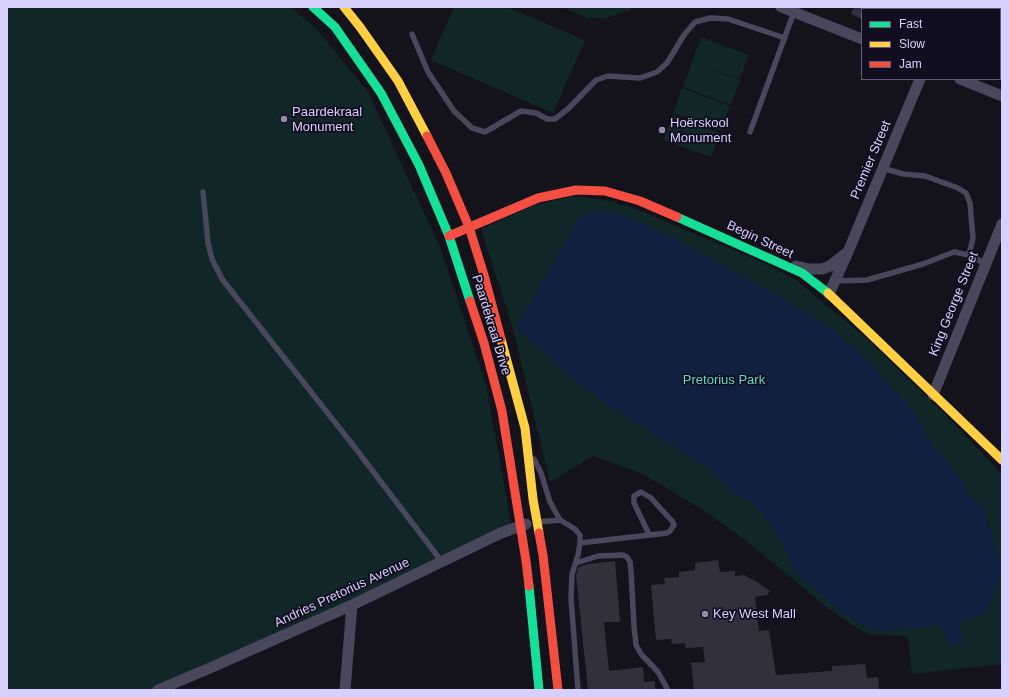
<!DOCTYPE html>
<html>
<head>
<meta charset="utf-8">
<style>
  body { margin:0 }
  #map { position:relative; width:1009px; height:697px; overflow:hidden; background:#14121b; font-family:Arial,sans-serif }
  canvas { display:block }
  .frame { position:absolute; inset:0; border:8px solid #d7cffc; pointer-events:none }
  .legend { position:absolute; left:861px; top:8px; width:140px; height:72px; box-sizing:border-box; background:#120e1f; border:1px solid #615b77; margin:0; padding:5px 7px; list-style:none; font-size:12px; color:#d7cffc }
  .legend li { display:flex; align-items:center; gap:8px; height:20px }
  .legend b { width:20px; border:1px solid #615b77 }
</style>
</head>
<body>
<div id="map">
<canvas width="1009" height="697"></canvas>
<div class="frame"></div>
<ul class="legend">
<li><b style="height:5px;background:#16e098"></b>Fast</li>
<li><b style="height:5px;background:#ffcf43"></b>Slow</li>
<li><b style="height:5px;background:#f24e42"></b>Jam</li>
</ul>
</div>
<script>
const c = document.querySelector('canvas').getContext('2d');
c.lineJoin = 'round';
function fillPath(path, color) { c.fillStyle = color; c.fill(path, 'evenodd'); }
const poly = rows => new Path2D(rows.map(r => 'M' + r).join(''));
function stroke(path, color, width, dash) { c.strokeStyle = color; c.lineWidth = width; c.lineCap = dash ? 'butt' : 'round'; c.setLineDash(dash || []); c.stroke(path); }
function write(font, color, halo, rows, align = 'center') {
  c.font = font + ' Arial,sans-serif'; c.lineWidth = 3.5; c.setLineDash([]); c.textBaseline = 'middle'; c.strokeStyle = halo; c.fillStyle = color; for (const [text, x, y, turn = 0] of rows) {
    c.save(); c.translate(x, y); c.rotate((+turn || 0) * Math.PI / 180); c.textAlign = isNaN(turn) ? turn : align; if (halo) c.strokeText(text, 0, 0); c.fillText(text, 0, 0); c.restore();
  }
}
const green = poly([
  [7,7,290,7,316,28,368,92,440,247,486,385,513,533,153,690,7,690],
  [454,7,507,7,585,40,553,113,431,60],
  [562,7,634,7,629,11,605,18,587,18],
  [701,37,749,55,740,79,692,62],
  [692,62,740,80,731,105,683,87],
  [682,88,730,106,721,131,673,113],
  [672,115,720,133,711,157,663,140],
  [574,196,600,199,631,207,762,262,796,280,867,339,941,410,1002,474,1002,664,912,674,908,636,868,635,830,610,744,539,700,508,643,474,593,456,550,482,513,329,481,229,535,205]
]);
const water = poly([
  [591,210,601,210,632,218,670,236,778,296,825,324,858,351,898,393,914,413,932,444,947,462,964,484,971,498,983,506,998,553,1001,569,994,597,984,613,976,618,961,621,960,625,963,642,947,646,947,639,941,627,933,625,918,628,887,631,878,631,868,629,847,616,802,579,793,569,780,539,762,514,749,500,741,498,733,493,707,467,609,406,570,377,542,350,521,333,517,327,518,323,578,220]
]);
const building = poly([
  [854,7,862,7,862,19,851,14],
  [718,560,720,572,735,571,735,576,744,575,757,582,770,591,767,595,755,597,759,631,769,630,776,675,832,671,832,666,865,664,867,678,878,677,879,690,694,690,691,663,705,662,703,647,686,648,685,643,672,644,671,639,656,640,651,585,665,584,664,578,679,577,679,572,695,570,695,563],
  [615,561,620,622,604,622,609,671,643,667,644,682,655,681,655,690,588,690,576,575,578,568,581,566,588,564]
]);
const lane = poly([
  [412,34,428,72,454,111,472,128,485,132,521,111,536,113,547,119,555,119,569,108,596,80,608,76,640,78,657,72,667,63,684,35,695,22,710,18,728,19,785,38],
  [750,132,794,12],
  [883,168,903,174,925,176,958,188,966,193,970,203,973,238,969,255],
  [203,192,208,243,212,259,222,279,356,449,442,562],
  [835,281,867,280,923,264,954,252,969,255,986,264],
  [534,459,541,473,550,502,560,520],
  [538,522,560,520,575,529,580,535,580,543,578,555,572,574,571,598,578,690],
  [580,543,667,533,670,531,674,525,672,521,651,498,641,492,634,496,634,503,649,534],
  [576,563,598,556,623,555,627,557,630,562,631,571,634,626,636,645,641,654,658,672,668,690]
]);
const street = poly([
  [781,7,862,39],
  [950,9,951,7],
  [960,79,1002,96],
  [796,266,809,269,822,269,830,266,845,254],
  [829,294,848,252,920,79],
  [933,395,1002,224],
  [158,690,210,668,352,605,501,533,526,524],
  [345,690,352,605]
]);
const fast = poly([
  [313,7,335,27,381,93,419,165,449,236,470,301],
  [677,217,802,273,828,293],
  [529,586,539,690]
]);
const slow = poly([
  [344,7,360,27,398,81,427,136],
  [828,293,1002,460],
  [501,339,525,428,533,499,539,533]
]);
const jam = poly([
  [427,136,446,173,469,227,484,275,501,339],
  [449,236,538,198,576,190,605,191,640,201,677,217],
  [470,301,484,343,502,411,526,561,529,586],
  [539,533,543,555,558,690]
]);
const markers = [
  [284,119,4,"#938dad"],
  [662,130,4,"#938dad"],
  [705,614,4,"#938dad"]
];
const poiNames = [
  ["Paardekraal",292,112],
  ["Monument",292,127],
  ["Hoërskool",670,123],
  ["Monument",670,138],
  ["Key West Mall",713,614]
];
const streetNames = [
  ["Premier Street",871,160,-67],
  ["Begin Street",760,240,25],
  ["King George Street",954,304,-68],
  ["Paardekraal Drive",491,325,73],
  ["Andries Pretorius Avenue",342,593,-25]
];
const parkNames = [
  ["Pretorius Park",724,380]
];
fillPath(green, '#112627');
fillPath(water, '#10203e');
fillPath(building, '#32303d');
stroke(lane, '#49475c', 5.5);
stroke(street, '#49475c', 11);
stroke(fast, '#16e098', 9);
stroke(slow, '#ffcf43', 9);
stroke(jam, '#f24e42', 9);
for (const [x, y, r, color] of markers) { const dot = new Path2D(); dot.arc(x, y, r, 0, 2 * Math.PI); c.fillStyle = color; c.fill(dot); stroke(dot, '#120e1f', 1.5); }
write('13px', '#d7cffc', '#120e1f', poiNames, 'left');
write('13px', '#d7cffc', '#120e1f', streetNames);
write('13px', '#60d7bf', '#120e1f', parkNames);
</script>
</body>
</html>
